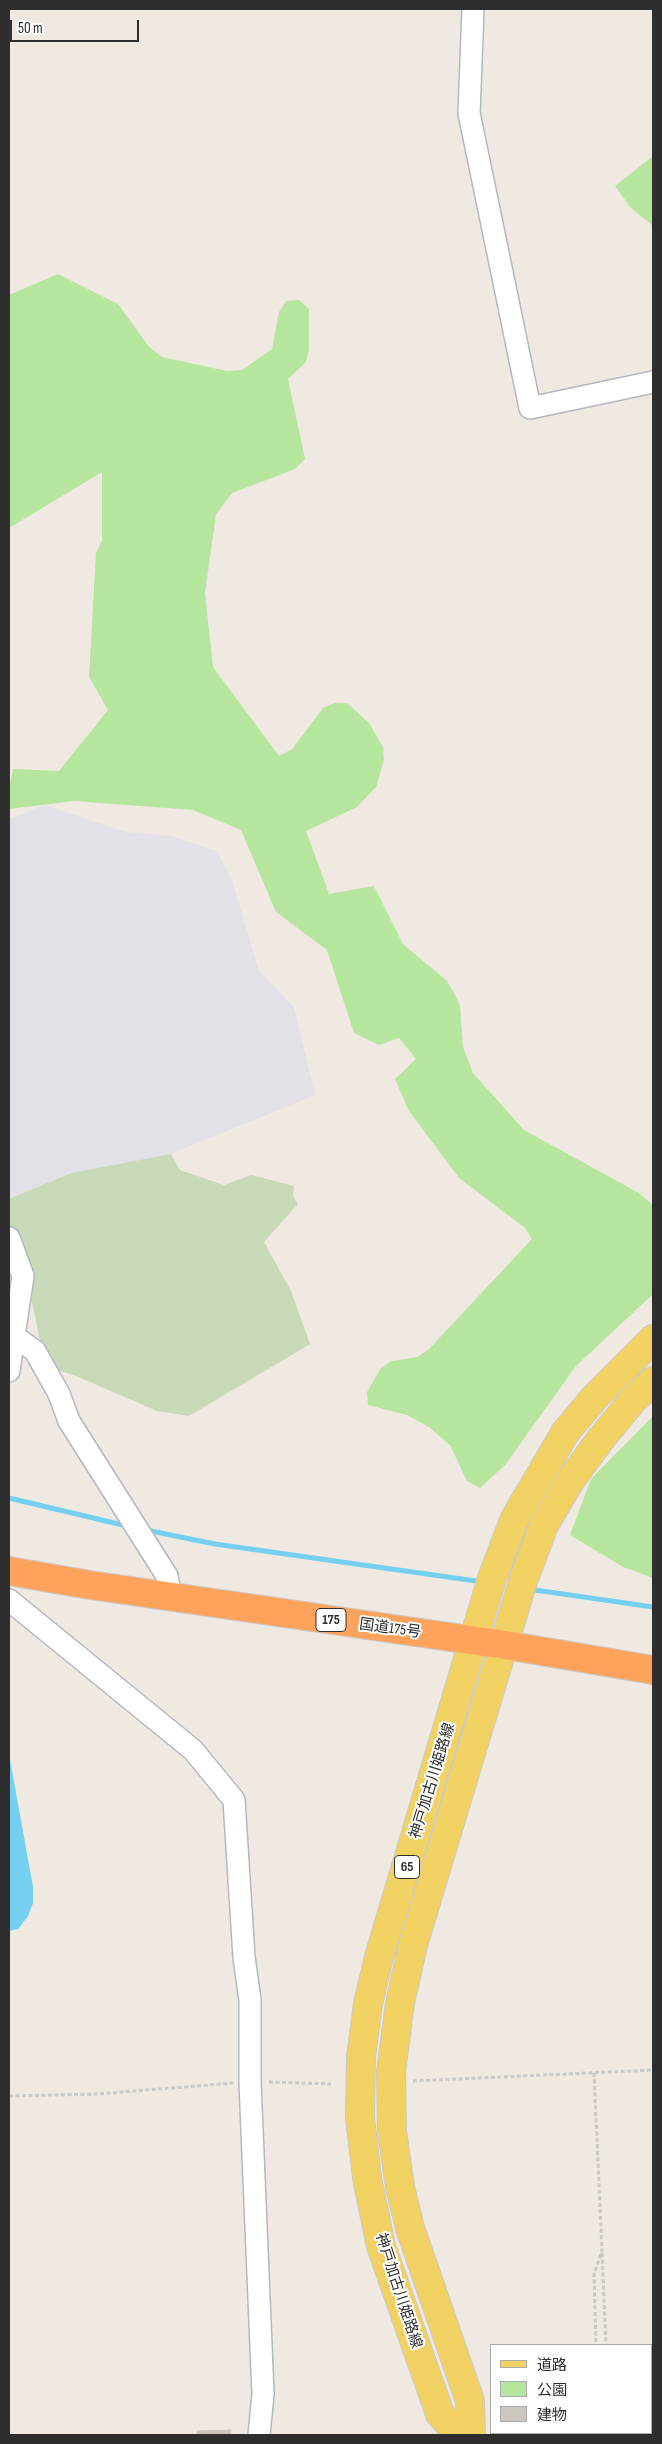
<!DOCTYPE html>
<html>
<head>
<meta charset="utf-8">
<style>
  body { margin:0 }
  #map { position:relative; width:662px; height:2444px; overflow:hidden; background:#efe9e1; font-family:"Sofia Sans Condensed","Noto Sans JP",sans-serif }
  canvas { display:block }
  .frame { position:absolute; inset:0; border:10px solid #2e2e2e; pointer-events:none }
  .legend { position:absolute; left:490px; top:2344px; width:162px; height:90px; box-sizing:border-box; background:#fff; border:1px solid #ababab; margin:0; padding:6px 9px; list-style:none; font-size:15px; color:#2e2e2e }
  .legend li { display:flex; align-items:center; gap:10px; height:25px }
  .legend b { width:25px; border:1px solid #ababab }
  .scale { position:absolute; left:10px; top:20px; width:129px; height:22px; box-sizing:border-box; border:2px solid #2e2e2e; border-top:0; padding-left:6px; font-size:15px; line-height:18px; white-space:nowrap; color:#2e2e2e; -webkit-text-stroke:4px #fff; paint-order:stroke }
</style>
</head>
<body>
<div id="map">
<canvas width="662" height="2444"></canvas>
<div class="frame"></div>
<ul class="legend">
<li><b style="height:6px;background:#f2d163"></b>道路</li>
<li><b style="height:14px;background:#b6e59e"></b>公園</li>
<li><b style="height:14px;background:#cbc7bf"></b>建物</li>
</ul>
<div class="scale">50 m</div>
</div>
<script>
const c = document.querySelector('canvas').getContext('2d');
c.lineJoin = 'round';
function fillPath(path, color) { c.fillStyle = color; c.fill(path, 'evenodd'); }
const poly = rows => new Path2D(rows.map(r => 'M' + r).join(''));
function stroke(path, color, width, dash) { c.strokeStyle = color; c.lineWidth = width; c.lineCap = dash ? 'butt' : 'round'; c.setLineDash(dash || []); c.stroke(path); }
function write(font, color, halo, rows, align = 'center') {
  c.font = font + ' "Sofia Sans Condensed","Noto Sans JP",sans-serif'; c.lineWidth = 4; c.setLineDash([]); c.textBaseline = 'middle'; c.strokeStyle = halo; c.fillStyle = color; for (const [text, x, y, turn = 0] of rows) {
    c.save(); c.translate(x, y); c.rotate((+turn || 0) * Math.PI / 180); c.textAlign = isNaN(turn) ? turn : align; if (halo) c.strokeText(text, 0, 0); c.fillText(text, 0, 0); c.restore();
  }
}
const industrial = poly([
  [45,805,126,832,171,836,217,851,232,880,259,971,294,1007,315,1095,171,1154,71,1173,9,1199,9,819]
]);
const green = poly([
  [653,156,653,226,631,208,615,186],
  [58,274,118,304,149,347,162,357,227,371,242,370,272,349,279,312,286,301,299,300,309,309,309,350,306,362,288,379,305,459,295,469,232,493,216,514,205,593,213,667,279,756,292,749,323,708,335,703,347,703,369,723,383,747,384,760,376,787,357,807,306,831,329,894,374,886,403,944,447,981,454,993,460,1006,463,1047,473,1073,524,1130,637,1192,653,1205,653,1294,576,1366,505,1465,480,1488,467,1481,450,1445,429,1427,407,1415,368,1405,367,1392,381,1368,392,1361,418,1357,429,1349,532,1239,525,1228,459,1178,409,1111,395,1079,416,1059,399,1038,379,1045,354,1033,327,950,276,912,241,830,193,810,74,801,9,809,9,790,13,769,59,771,108,710,89,677,96,553,102,541,102,472,9,528,9,295],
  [653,1416,653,1578,623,1567,570,1535,591,1479]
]);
const cemetery = poly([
  [171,1154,180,1170,224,1185,251,1175,294,1186,293,1196,298,1204,264,1242,291,1291,310,1344,189,1416,157,1411,76,1376,45,1366,28,1282,9,1230,9,1199,71,1173]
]);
const water = poly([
  [9,1754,33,1887,33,1903,28,1916,18,1929,9,1931]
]);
const stream = poly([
  [9,1498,127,1526],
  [146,1530,215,1544,483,1582],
  [528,1589,653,1607]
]);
const building = poly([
  [231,2430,231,2435,197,2435,197,2431,231,2430]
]);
const path = poly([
  [594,2073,602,2251,594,2274,596,2345],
  [413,2081,653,2070],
  [269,2082,331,2084],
  [9,2096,97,2094,233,2083],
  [602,2253,606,2345],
  [599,2433,599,2435]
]);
const street = poly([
  [473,9,469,113,530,408,653,382],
  [9,1238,23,1276,14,1336,35,1351,59,1394,69,1421,167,1576,171,1597],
  [9,1371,14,1336],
  [9,1600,193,1750,234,1800,244,1957,250,2000,250,2082,263,2394,259,2435]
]);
const primary = poly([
  [459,2435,440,2414,381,2246,367,2178,360,2117,361,2058,368,2004,379,1957,492,1578,515,1518,565,1433,594,1398,653,1339],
  [471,2435,470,2401,410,2228,400,2187,392,2131,391,2072,400,2003,413,1945,523,1581,544,1525,570,1481,600,1440,633,1400,653,1381]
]);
const highway = poly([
  [9,1571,90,1585,505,1645,653,1670],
  [651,2386,653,2385],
  [509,2435,516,2433]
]);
const shields = [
  [331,1620,30],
  [407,1867,25]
];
const shieldNames = [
  ["175",331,1620],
  ["65",407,1867]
];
const streetNames = [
  ["国道175号",390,1629,8],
  ["神戸加古川姫路線",433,1781,-73],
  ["神戸加古川姫路線",398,2291,72]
];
fillPath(industrial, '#e3e1e8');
fillPath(green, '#b6e59e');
fillPath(cemetery, '#c8d9b8');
fillPath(water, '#75cff0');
stroke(stream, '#75cff0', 5);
fillPath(building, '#cbc7bf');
stroke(building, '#cbc5ba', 1);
stroke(street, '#b4b7c1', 24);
stroke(primary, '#c9c9c9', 30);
stroke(highway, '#c9c9c9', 30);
stroke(path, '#c9c9c9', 3, [4, 2.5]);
stroke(street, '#fff', 21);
stroke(primary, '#f2d163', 28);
stroke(highway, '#ffa35c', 28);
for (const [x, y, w] of shields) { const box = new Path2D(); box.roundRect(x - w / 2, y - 11.5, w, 23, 4); c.fillStyle = '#fff'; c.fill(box); stroke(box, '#2e2e2e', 1); }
write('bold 14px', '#2e2e2e', null, shieldNames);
write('15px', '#2e2e2e', '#fff', streetNames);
</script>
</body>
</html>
